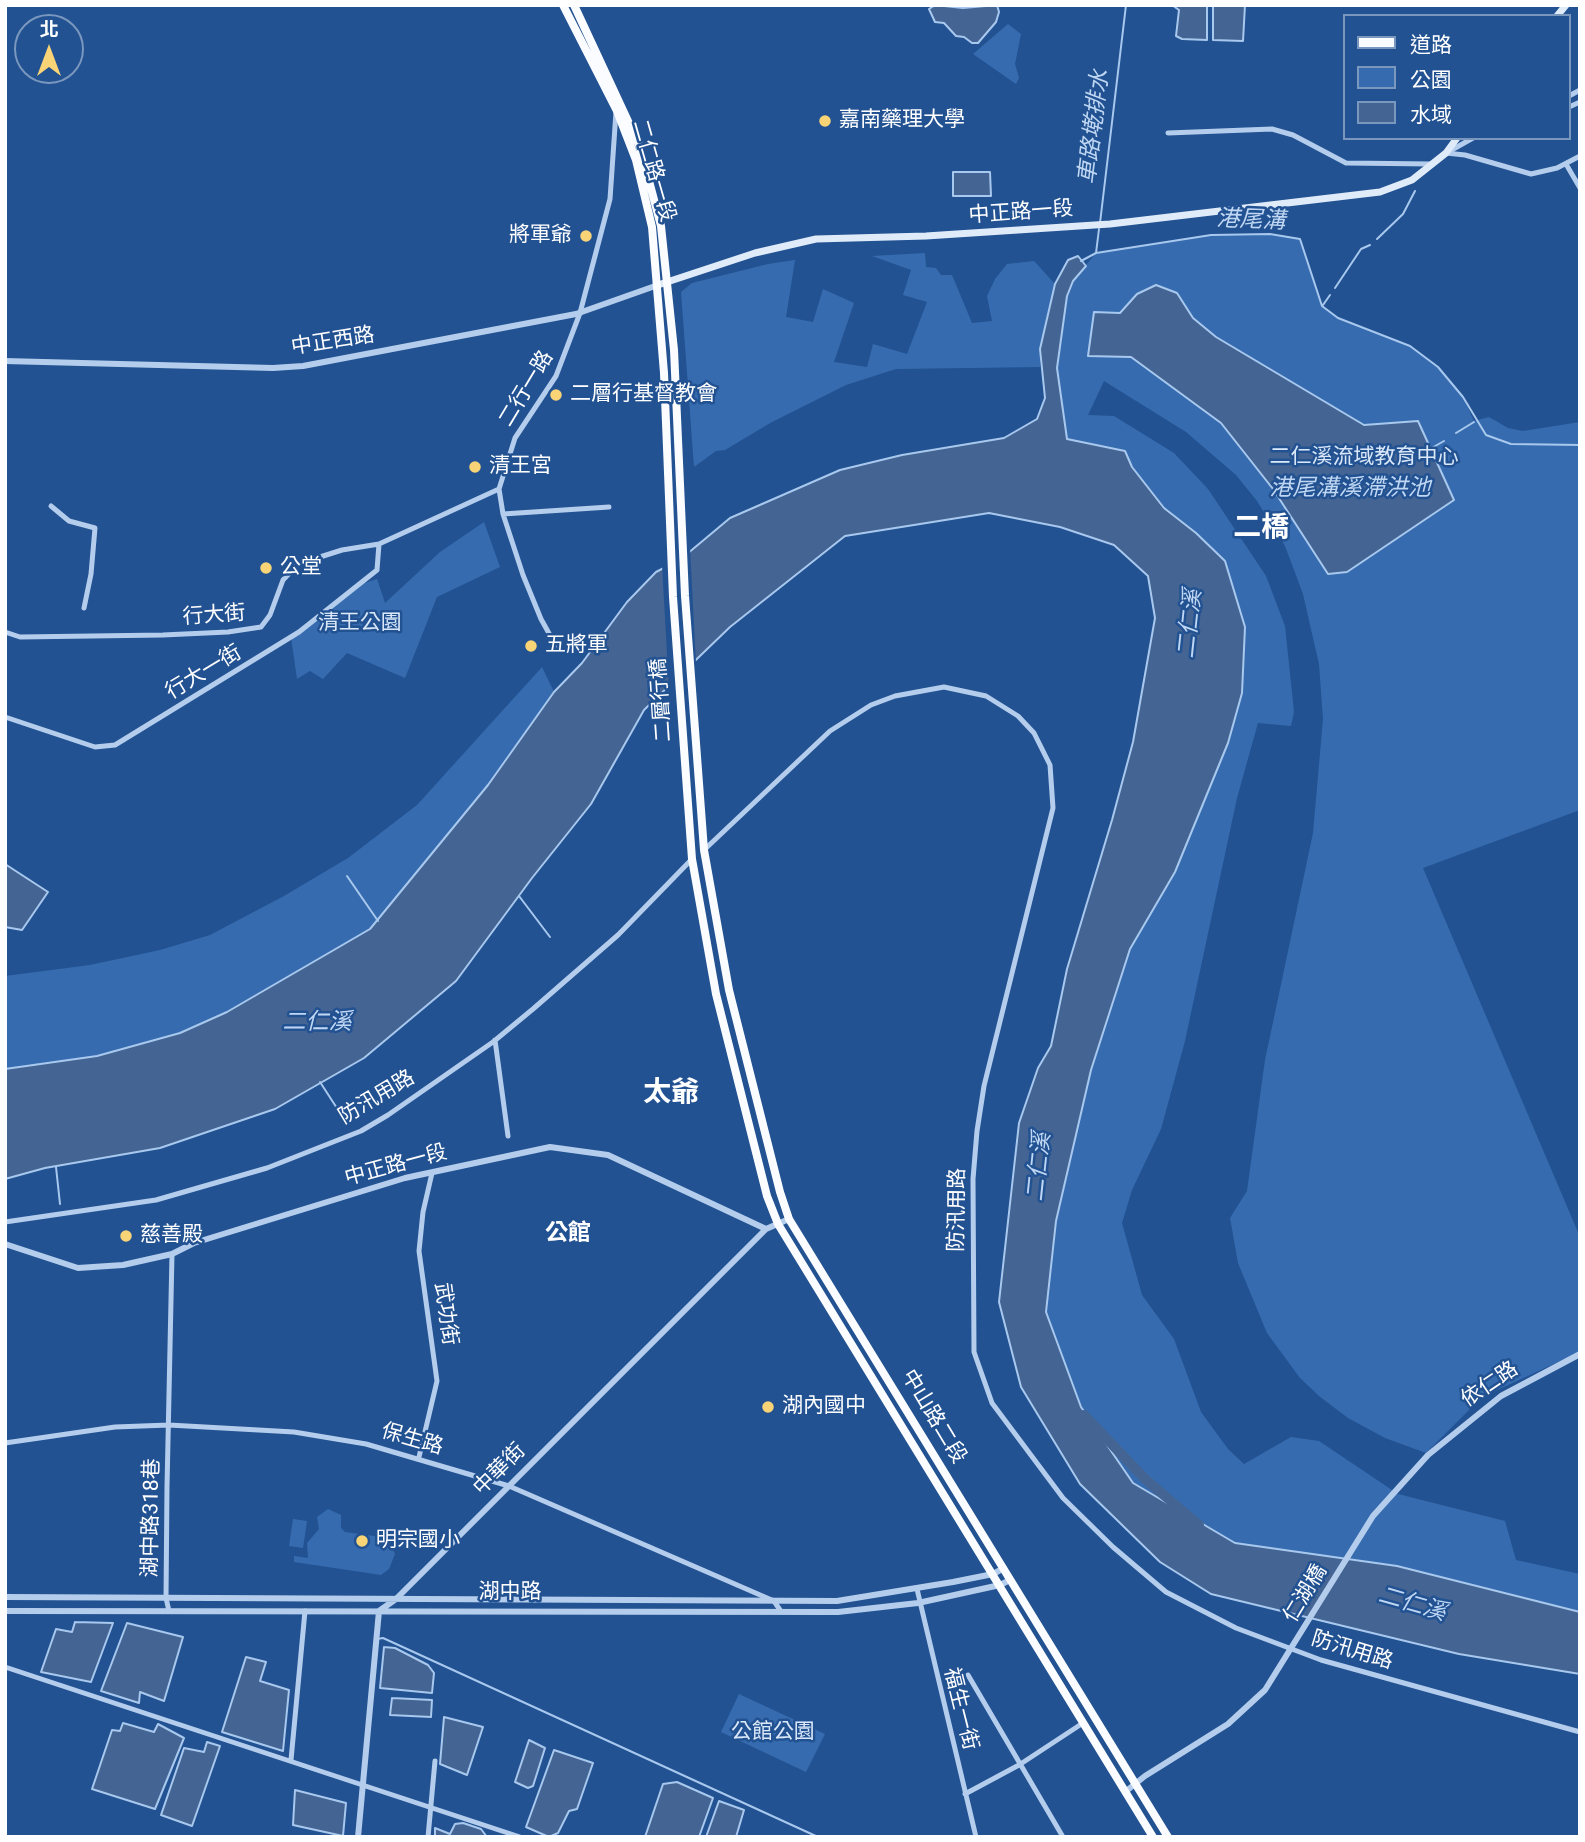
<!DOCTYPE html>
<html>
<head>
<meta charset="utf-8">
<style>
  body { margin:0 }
  #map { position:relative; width:1585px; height:1842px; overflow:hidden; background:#225292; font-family:Roboto,"Noto Sans TC",sans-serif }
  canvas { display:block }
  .frame { position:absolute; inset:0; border:7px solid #fff; pointer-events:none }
  .legend { position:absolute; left:1343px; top:14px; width:228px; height:126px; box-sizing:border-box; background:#225292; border:2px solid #7a97be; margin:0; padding:9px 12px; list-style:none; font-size:21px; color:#fff }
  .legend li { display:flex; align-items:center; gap:14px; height:35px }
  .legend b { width:35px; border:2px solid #7a97be }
  .north { position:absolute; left:14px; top:14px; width:70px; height:70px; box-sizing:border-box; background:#225292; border:2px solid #7a97be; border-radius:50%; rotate:0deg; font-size:19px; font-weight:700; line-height:28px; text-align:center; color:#fff }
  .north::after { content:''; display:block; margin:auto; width:24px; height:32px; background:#f9d476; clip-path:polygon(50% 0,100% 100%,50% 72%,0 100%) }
</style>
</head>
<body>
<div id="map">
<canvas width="1585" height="1842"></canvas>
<div class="frame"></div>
<ul class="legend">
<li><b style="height:9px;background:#fafcff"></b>道路</li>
<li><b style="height:19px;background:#366caf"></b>公園</li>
<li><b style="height:19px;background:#446593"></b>水域</li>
</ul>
<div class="north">北</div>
</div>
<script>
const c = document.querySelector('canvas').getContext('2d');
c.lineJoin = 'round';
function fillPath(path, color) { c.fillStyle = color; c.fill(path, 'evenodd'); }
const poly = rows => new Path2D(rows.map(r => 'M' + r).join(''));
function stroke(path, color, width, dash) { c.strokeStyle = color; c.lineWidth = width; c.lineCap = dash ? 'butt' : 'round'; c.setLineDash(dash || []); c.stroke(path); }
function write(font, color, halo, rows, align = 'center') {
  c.font = font + ' Roboto,"Noto Sans TC",sans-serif'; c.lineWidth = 5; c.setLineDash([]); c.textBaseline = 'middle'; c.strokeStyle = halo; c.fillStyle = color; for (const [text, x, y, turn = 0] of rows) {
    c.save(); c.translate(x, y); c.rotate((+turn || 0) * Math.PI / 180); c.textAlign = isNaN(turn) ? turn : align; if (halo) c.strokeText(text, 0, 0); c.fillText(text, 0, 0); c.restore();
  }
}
const green = poly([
  [1008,24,1021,34,1015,64,1019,78,1016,84,973,54],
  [1270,234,1300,239,1322,306,1338,318,1410,346,1438,367,1463,397,1474,421,1489,417,1508,428,1523,431,1580,422,1580,810,1423,868,1580,1237,1580,1352,1482,1397,1426,1453,1385,1438,1348,1418,1319,1396,1300,1378,1267,1333,1238,1263,1230,1218,1247,1191,1265,1060,1313,833,1323,719,1319,664,1303,594,1285,546,1257,501,1236,475,1186,432,1104,381,1088,415,1114,416,1174,453,1208,489,1266,576,1285,626,1294,712,1291,726,1258,723,1237,798,1185,1041,1161,1129,1132,1190,1122,1223,1142,1295,1174,1339,1201,1412,1228,1449,1244,1464,1291,1437,1319,1441,1398,1494,1505,1521,1516,1560,1580,1574,1580,1612,1397,1566,1235,1543,1133,1483,1081,1407,1046,1312,1056,1221,1091,1070,1130,949,1175,872,1228,743,1242,693,1225,561,1196,533,1164,508,1132,467,1125,451,1067,440,1057,368,1067,296,1073,281,1096,253,1211,235],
  [925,253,926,267,936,268,941,275,952,275,972,323,992,321,987,296,995,279,1007,264,1034,261,1055,284,1040,349,1040,367,896,369,846,385,772,422,725,450,716,451,694,467,681,292,692,283,768,264,795,260,786,317,813,322,823,289,854,303,834,362,867,367,873,344,907,354,927,302,903,295,911,270,872,256],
  [484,522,500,567,437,597,405,678,347,653,323,679,310,671,297,679,291,637,358,585,377,579,385,603,440,552],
  [542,667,554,692,488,785,370,929,227,1012,180,1033,97,1056,5,1069,5,976,90,965,160,950,210,935,284,896,348,858,417,805],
  [328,1509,341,1515,341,1528,345,1532,381,1537,389,1541,395,1554,389,1569,381,1575,294,1562,294,1556,308,1558,307,1543,319,1529,317,1517],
  [293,1519,307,1521,303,1548,289,1546],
  [739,1694,825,1734,806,1772,721,1732]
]);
const water = poly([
  [935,5,963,8,997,5,999,12,996,22,978,43,972,43,964,37,956,36,944,23,935,22,929,9,935,5],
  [1172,5,1207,5,1207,40,1182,39,1176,36,1179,10,1172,5],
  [1213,5,1245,5,1243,41,1213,40,1213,5],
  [953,172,990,172,991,196,953,196,953,172],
  [1078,256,1086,266,1073,281,1067,296,1057,368,1067,439,1125,451,1132,467,1164,508,1196,533,1225,561,1245,627,1242,693,1228,743,1175,872,1130,949,1091,1070,1056,1221,1046,1312,1081,1407,1133,1483,1235,1543,1397,1566,1580,1612,1580,1674,1459,1654,1211,1594,1160,1562,1080,1484,1021,1387,999,1302,1019,1123,1038,1068,1051,1046,1067,969,1112,820,1133,742,1155,618,1148,576,1114,545,1060,527,989,513,845,536,730,627,644,710,591,804,532,878,456,981,364,1058,275,1109,160,1148,45,1168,5,1179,5,1069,97,1056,180,1033,227,1012,370,929,488,785,554,692,582,663,627,602,656,572,681,559,730,518,840,470,902,455,1004,438,1037,419,1045,398,1040,349,1055,284,1068,260,1078,256],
  [1156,285,1177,293,1193,318,1216,337,1364,425,1418,421,1454,500,1347,572,1328,574,1273,489,1221,423,1131,357,1088,356,1094,312,1120,313,1137,294,1156,285],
  [5,864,48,892,22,930,5,927,5,864],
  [75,1622,113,1623,91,1682,41,1672,56,1629,72,1632,75,1622],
  [127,1623,183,1637,164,1701,140,1692,139,1703,101,1691,127,1623],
  [384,1647,395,1648,428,1665,434,1673,432,1693,380,1688,384,1647],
  [246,1657,266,1662,260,1681,289,1690,283,1751,222,1732,246,1657],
  [392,1698,432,1700,431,1717,390,1715,392,1698],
  [444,1717,483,1727,467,1775,440,1764,444,1717],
  [123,1723,154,1732,158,1724,184,1738,155,1809,92,1789,112,1730,120,1731,123,1723],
  [529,1740,545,1748,533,1786,528,1788,515,1782,529,1740],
  [207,1742,220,1746,192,1826,161,1815,184,1748,204,1752,207,1742],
  [554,1750,593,1763,577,1809,569,1811,558,1833,549,1837,526,1827,554,1750],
  [677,1782,713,1798,699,1837,645,1837,663,1784,677,1782],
  [295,1790,346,1803,343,1836,293,1825,295,1790],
  [719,1801,744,1810,736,1837,706,1837,719,1801],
  [463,1823,481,1829,487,1837,435,1837,435,1828,450,1834,455,1824,463,1823]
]);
const pier = poly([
  [690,548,696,663,669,689,662,565]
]);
const stream = poly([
  [1100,223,1126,5],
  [1377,239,1403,214,1415,191],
  [1096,253,1099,229],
  [1081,261,1096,253,1211,235,1270,234,1300,239,1322,306,1338,318,1410,346,1438,367,1463,397,1486,435,1511,444,1580,445],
  [1335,288,1361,249,1370,245],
  [1323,305,1330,295],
  [1456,433,1474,422],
  [1430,449,1444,441],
  [347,876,378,921],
  [519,896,550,937],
  [320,1082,344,1119],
  [56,1167,60,1204],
  [377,1639,383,1638,818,1837]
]);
const river = poly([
  [1084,1415,1145,1479,1199,1525]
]);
const minor = poly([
  [1569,96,1580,90],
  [1569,107,1580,102],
  [1168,133,1272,129,1293,135,1346,163,1432,164],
  [1448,152,1473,138],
  [1446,153,1465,155,1531,174,1557,168,1580,156],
  [1566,164,1580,188],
  [51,506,69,521,95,528,91,574,84,608],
  [503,514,609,507],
  [5,632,20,637,163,635,228,632,261,627,270,615,283,580,298,564,342,550,379,544,499,489],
  [556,646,541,619,523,575,503,514,499,489,515,438,556,376,580,313,610,199,616,112],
  [5,717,95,747,115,745,299,632,377,570,379,544],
  [704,850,830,731,871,705,895,696,944,687,986,696,1018,716,1034,733,1050,765,1053,808,984,1086,977,1131,973,1179,974,1352,992,1403,1063,1498,1113,1547,1166,1592,1236,1628,1321,1660,1580,1732],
  [495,1040,508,1136],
  [5,1222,156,1200,267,1168,361,1131,388,1115,493,1042,533,1009,618,935,692,859],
  [5,1443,115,1427,169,1425,294,1432,366,1444,509,1486,774,1601,780,1610],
  [419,1457,437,1381,419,1251,423,1212,432,1173],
  [917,1589,976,1837],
  [169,1611,166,1598,167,1487,172,1254],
  [5,1667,520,1837],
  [968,1675,1063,1837],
  [291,1760,305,1611],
  [965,1794,1019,1765,1083,1723],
  [428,1837,435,1761]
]);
const tertiary = poly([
  [5,361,273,368,303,366,576,314,658,285],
  [5,1244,78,1268,123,1265,172,1254,194,1243,405,1178,550,1147,608,1155,766,1229,789,1219],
  [5,1597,837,1601,953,1582,993,1574,1004,1568],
  [5,1611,838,1612,918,1603,1000,1585,1010,1580],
  [1125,1792,1145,1776,1228,1724,1265,1690,1373,1516,1428,1455,1501,1396,1580,1354],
  [358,1837,379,1611,396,1599,766,1229]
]);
const secondary = poly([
  [1557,16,1566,5],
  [658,285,755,253,816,239,926,236,1110,224,1380,192,1412,180,1446,153,1457,138]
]);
const primary = poly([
  [563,5,617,111,636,160,652,227,664,373,673,597,692,859,716,994,767,1196,778,1224,1153,1837],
  [574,5,640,147,661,226,674,350,685,596,704,850,729,990,780,1192,789,1219,1168,1837]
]);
const markers = [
  [825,121,7,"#f9d476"],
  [586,236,7,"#f9d476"],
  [556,395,7,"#f9d476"],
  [475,467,7,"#f9d476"],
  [266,568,7,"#f9d476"],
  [531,646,7,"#f9d476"],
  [126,1236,7,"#f9d476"],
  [768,1407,7,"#f9d476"],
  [362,1541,7,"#f9d476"]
];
const poiNames = [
  ["嘉南藥理大學",839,121],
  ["將軍爺",572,236,"right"],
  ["二層行基督教會",570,395],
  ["清王宮",489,467],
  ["公堂",280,568],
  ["五將軍",545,646],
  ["慈善殿",140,1236],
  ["湖內國中",782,1407],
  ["明宗國小",376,1541]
];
const streetNames = [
  ["二仁路一段",653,171,74],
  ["中正路一段",1021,213,-4],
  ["中正西路",333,342,-9],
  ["二行一路",527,389,-59],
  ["行大街",214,616,-4],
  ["行大一街",204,673,-31],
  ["二層行橋",662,700,-94],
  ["防汛用路",377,1098,-31],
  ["中正路一段",396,1166,-15],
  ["防汛用路",958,1210,-89],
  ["武功街",445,1314,82],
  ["依仁路",1490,1385,-34],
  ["中山路二段",933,1417,59],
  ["保生路",412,1440,16],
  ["中華街",500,1470,-45],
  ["湖中路318巷",152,1518,-89],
  ["湖中路",510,1593],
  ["仁湖橋",1306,1594,-59],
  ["防汛用路",1352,1651,17],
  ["福生一街",960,1709,76]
];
const parkNames = [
  ["二仁溪流域教育中心",1364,458],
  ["清王公園",360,624],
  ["公館公園",773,1733]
];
const waterNames = [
  ["車路墘排水",1095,127,-83],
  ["港尾溝",1251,221,2],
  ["港尾溝溪滯洪池",1350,489],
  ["二仁溪",1191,624,-84],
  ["二仁溪",317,1023],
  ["二仁溪",1040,1167,-84],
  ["二仁溪",1412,1605,16]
];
const neighbourhoodNames = [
  ["公館",568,1234]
];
const districtNames = [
  ["二橋",1261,529],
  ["太爺",671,1094]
];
fillPath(green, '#366caf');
fillPath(water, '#446593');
stroke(water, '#a8c8ee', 2);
fillPath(pier, '#225292');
stroke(stream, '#a8c8ee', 2);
stroke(river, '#446593', 10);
stroke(minor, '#b4cded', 5);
stroke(tertiary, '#b4cded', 6);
stroke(secondary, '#e0ebfa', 7);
stroke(primary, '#fafcff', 8);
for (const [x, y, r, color] of markers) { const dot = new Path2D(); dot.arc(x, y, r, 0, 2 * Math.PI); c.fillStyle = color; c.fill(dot); stroke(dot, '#225292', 2.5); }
write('21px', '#fff', '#225292', poiNames, 'left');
write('21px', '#fff', '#225292', streetNames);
write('21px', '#dae8f9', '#225292', parkNames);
write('italic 23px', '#c0d7f4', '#225292', waterNames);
write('bold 23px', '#fff', '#225292', neighbourhoodNames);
write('bold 28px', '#fff', '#225292', districtNames);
</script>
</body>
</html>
